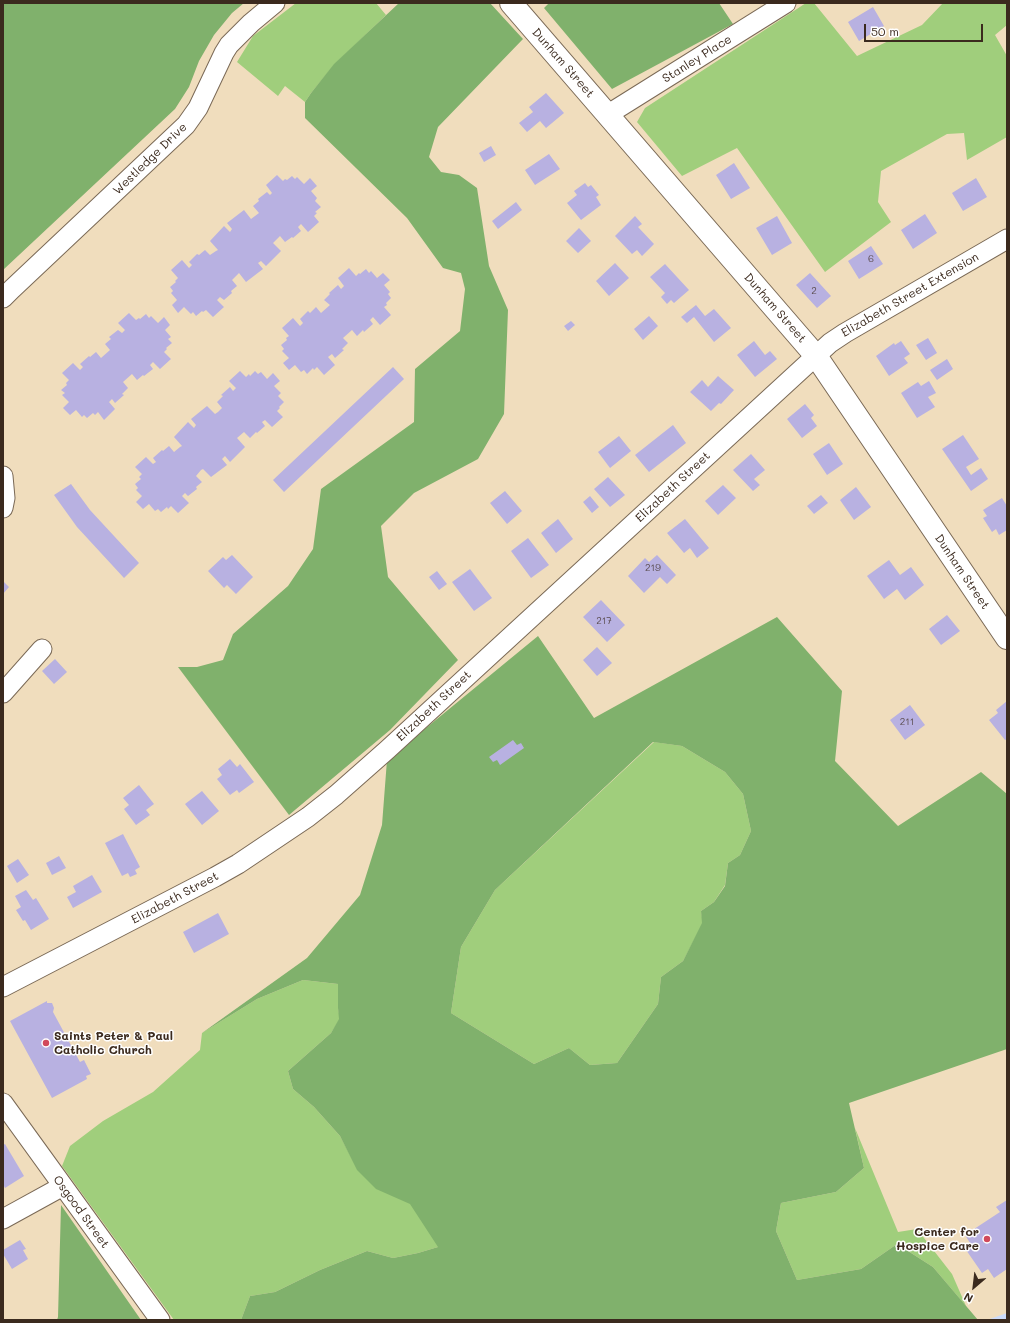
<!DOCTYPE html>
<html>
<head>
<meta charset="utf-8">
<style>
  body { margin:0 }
  #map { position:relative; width:1010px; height:1323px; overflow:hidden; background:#f0ddbd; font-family:Mali,sans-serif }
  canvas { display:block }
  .frame { position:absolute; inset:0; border:4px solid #3b2a1e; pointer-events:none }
  .north { position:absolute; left:954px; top:1267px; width:40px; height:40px; -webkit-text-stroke:3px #fff; paint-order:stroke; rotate:208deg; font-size:11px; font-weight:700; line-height:16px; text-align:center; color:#3b2a1e }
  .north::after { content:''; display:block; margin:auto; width:14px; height:18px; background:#3b2a1e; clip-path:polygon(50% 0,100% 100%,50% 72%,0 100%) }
  .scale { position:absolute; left:864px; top:24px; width:119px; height:18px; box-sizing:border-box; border:2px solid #3b2a1e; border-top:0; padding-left:5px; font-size:12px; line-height:14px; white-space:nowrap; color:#3b2a1e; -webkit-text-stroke:3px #fff; paint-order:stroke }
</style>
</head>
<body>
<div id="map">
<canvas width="1010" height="1323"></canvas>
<div class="frame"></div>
<div class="north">N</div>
<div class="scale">50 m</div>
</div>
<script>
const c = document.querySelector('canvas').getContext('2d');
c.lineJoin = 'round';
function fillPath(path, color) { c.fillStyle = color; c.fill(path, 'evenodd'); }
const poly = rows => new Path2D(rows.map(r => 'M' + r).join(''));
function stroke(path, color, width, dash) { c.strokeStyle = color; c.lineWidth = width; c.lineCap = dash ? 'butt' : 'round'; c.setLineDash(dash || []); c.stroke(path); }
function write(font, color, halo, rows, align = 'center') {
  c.font = font + ' Mali,sans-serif'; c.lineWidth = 3; c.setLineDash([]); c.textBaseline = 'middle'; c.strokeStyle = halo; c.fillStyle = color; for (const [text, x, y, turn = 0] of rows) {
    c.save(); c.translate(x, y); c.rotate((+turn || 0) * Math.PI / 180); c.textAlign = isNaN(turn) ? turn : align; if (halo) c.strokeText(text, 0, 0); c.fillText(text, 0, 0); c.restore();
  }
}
const built = poly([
  [1007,1313,1007,1320,987,1320]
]);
const green = poly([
  [296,3,376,3,386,15,334,65,311,93,305,102,285,86,278,96,237,62,253,36],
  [806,3,814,3,857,56,922,25,943,3,1007,3,1007,25,995,35,1007,56,1007,137,967,160,964,133,947,134,881,171,878,202,891,222,825,272,737,148,682,176,637,122,645,108],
  [654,742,682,746,725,772,743,794,751,831,740,855,728,863,725,885,714,902,701,911,703,923,683,961,661,977,658,1004,617,1063,590,1065,569,1048,534,1064,451,1013,461,947,495,890],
  [947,863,980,880,997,902,1007,906,1007,926,822,1024,776,1047,697,1114,631,1149,603,1178,596,1204,581,1236,556,1265,517,1279,466,1292,436,1320,288,1320,293,1310,315,1294,445,1259,438,1247,418,1253,393,1258,367,1251,320,1270,275,1292,250,1296,241,1320,174,1320,62,1166,70,1146,103,1121,153,1092,200,1050,202,1033,257,999,303,980,338,984,338,1008,340,1019,331,1033,288,1071,293,1089,314,1107,340,1136,358,1170,439,1131,499,1119,519,1129,560,1098,577,1112,627,1076,686,1108,700,1096,679,1066,693,1045,741,1061,758,1047,742,1016,715,989,713,968,726,938,751,896,781,876,813,878,857,902,884,907,914,899,932,885],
  [855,1128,898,1232,917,1229,952,1274,966,1306,933,1267,897,1244,861,1269,797,1280,776,1231,781,1203,836,1192,864,1168]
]);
const forest = poly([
  [3,3,244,3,232,13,214,35,199,61,189,87,175,109,3,270],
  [399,3,490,3,523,39,438,127,429,157,441,172,459,175,477,188,489,266,508,310,504,414,478,459,414,493,381,526,388,577,458,660,390,730,289,815,178,667,197,667,223,660,233,634,288,586,313,549,321,489,414,422,415,369,460,331,465,289,461,273,443,268,407,218,305,118,305,102,311,93,334,64],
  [549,3,719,3,733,24,612,89,544,8],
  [777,617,842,691,835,761,898,826,981,772,1007,794,1007,1049,849,1103,864,1168,836,1192,781,1203,776,1231,797,1280,861,1269,897,1244,933,1267,978,1320,241,1320,250,1296,275,1292,320,1270,367,1251,393,1258,418,1253,438,1247,410,1204,376,1189,357,1170,340,1136,314,1107,293,1089,288,1071,331,1033,339,1019,338,1008,338,984,303,980,257,999,202,1033,307,958,360,895,382,825,387,760,538,636,594,718],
  [653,742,682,746,725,772,743,794,751,831,740,855,728,863,725,886,714,902,701,911,702,923,683,961,661,977,658,1004,617,1063,590,1065,569,1048,534,1064,451,1013,461,947,495,890],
  [61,1205,141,1320,57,1320,58,1317]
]);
const building = poly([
  [873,7,884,26,859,41,848,22],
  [546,93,564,113,546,128,540,121,527,132,519,123,533,112,529,107],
  [491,146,496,155,484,162,479,153],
  [549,154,560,169,535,185,525,170],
  [734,163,750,188,731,199,716,175],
  [277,175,283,181,285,179,287,180,292,176,295,179,297,177,304,184,310,178,317,186,311,191,317,198,315,201,321,207,315,212,317,213,314,216,319,222,308,232,301,224,298,227,301,231,293,238,292,237,285,242,280,236,273,243,281,251,266,266,261,261,258,263,263,269,246,282,239,273,232,280,237,286,231,291,232,293,224,300,220,297,217,300,224,307,213,317,206,310,203,312,202,311,196,316,193,312,191,314,184,307,178,313,172,305,177,300,171,293,173,291,170,287,176,282,175,281,178,278,171,270,182,260,189,268,192,265,189,262,197,254,199,255,205,250,210,255,216,251,218,250,210,241,224,226,230,232,232,229,227,223,244,210,251,219,259,213,253,206,259,201,258,199,267,192,270,195,272,193,266,185],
  [976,178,987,197,963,211,952,193],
  [585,183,588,187,591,185,599,195,596,197,601,205,581,220,567,203,577,195,574,191],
  [516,202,522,210,498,229,492,221],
  [925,214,937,233,913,249,901,230],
  [635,216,642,224,638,227,654,244,642,256,637,250,632,254,615,236],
  [777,216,792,243,772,255,756,228],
  [579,228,591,241,578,253,566,241],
  [871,246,883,264,859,279,848,261],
  [615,263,629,278,609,296,596,281],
  [665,264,689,290,674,303,671,300,667,304,661,297,665,293,650,277],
  [349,268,356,276,359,273,360,274,366,269,369,273,371,271,377,278,383,273,390,280,384,285,390,292,388,294,391,298,386,303,387,305,384,307,391,315,380,325,373,317,370,320,373,324,364,332,363,330,357,336,352,330,343,338,348,343,342,349,344,350,335,358,332,354,328,357,335,365,324,375,317,367,314,370,313,368,307,374,304,370,301,372,295,365,289,370,283,363,289,358,282,351,284,349,281,345,287,340,286,338,289,336,282,328,293,318,300,326,303,323,300,319,308,311,310,313,316,307,321,313,330,305,324,300,330,294,329,293,338,285,341,289,344,286,338,278],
  [810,273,831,296,817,308,796,285],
  [696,305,705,316,714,309,731,328,714,342,694,317,687,323,681,317],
  [129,313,136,320,139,318,140,319,146,314,149,318,151,316,158,323,164,317,170,325,165,330,171,337,168,339,172,343,166,348,167,349,164,352,171,359,160,369,153,362,150,365,153,369,144,376,143,375,137,380,132,374,123,382,128,388,122,394,124,395,115,403,112,399,109,402,115,409,104,420,98,412,95,415,93,413,87,418,84,415,82,417,76,410,70,415,63,408,69,402,62,395,65,393,61,390,67,385,66,383,69,380,62,373,73,363,80,370,83,367,80,364,89,356,90,357,96,352,101,358,110,350,105,344,111,339,109,337,118,330,122,333,125,330,118,323],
  [649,316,658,326,643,340,634,329],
  [571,321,575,325,568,331,564,326],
  [928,338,937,353,926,360,916,345],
  [754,341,765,355,770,351,777,359,755,377,737,355],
  [901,341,910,354,904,358,908,363,889,376,876,356,894,343,895,345],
  [947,359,953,369,937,380,930,370],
  [393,367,404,379,284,492,273,480],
  [240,371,246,377,249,374,250,376,255,371,258,374,261,372,267,379,273,373,280,381,274,386,281,393,278,396,284,402,279,407,280,408,277,411,283,417,272,427,265,420,262,422,265,426,257,433,256,432,250,438,244,432,237,438,245,447,230,462,225,456,222,459,227,465,211,477,203,469,201,470,196,476,202,482,196,487,197,489,188,496,185,493,182,496,189,503,178,513,171,506,168,509,167,507,161,512,158,509,155,511,149,504,143,509,136,502,142,496,136,490,138,488,135,484,141,479,139,477,142,474,135,467,146,457,153,464,156,462,153,458,162,450,163,451,169,446,174,452,180,447,182,446,174,437,188,422,194,428,196,425,191,419,207,406,215,414,218,412,222,408,217,402,223,396,221,395,230,387,233,391,236,388,229,381],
  [718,376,734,390,721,404,719,403,711,411,690,392,702,380,708,387],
  [929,381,936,393,928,397,935,407,917,418,901,393,918,382,921,386],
  [805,404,814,415,811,418,817,426,802,438,787,419],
  [673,425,686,443,649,472,635,455],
  [963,435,979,459,966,467,971,475,981,468,988,479,971,491,942,449],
  [619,436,631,451,610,468,598,452],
  [829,443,843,464,827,475,813,454],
  [751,454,765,470,754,479,760,485,753,491,733,470],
  [608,477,625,495,610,507,594,489],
  [71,484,90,510,139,563,124,578,77,527,54,495],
  [723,485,736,498,718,515,705,501],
  [856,487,871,507,854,520,840,500],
  [505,491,522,511,507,524,490,503],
  [821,495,828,503,814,514,807,506],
  [590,496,599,507,592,513,583,502],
  [1002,498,1007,506,1007,530,999,535,996,529,992,532,983,518,987,516,983,510],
  [558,519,573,539,556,553,541,533],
  [685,519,709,548,697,558,690,548,684,553,667,533],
  [528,538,549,565,531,578,511,551],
  [232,555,253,577,236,594,227,585,224,588,208,571,223,557,226,560],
  [657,555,676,575,667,584,660,577,644,593,628,576,645,558,649,562],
  [889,560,900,575,911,567,924,585,905,600,897,589,884,599,867,576],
  [470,569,492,598,474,611,452,582],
  [437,571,447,584,439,590,429,577],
  [3,581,9,587,3,594],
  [601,600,625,625,607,642,583,617],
  [947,615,960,631,941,645,929,629],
  [597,647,612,663,597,676,583,660],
  [55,659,67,672,54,684,42,671],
  [1007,701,1007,739,1005,740,989,720,998,713,996,710],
  [910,705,925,725,905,740,890,720],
  [513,740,517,745,521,743,524,748,500,765,497,760,493,762,489,757],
  [230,759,237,767,240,764,254,782,239,793,237,790,230,795,217,779,222,775,218,769],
  [139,785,154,804,146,810,150,815,136,825,124,809,129,805,123,798],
  [202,791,219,811,202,825,185,804],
  [123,834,140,867,135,870,137,874,130,877,128,873,122,876,105,843],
  [59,856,66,868,52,875,46,863],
  [18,859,29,875,17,883,7,866],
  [92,875,102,892,73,908,67,897,76,892,73,886],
  [26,890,33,900,36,898,49,919,31,930,25,920,23,921,16,910,21,907,15,896],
  [218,913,229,934,194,953,183,932],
  [47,1001,47,1003,52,1003,54,1008,53,1012,80,1062,84,1060,91,1074,86,1076,87,1079,52,1098,10,1021],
  [5,1144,24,1176,5,1188,3,1184,3,1145],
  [1007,1200,1007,1269,994,1278,988,1269,982,1273,964,1247,970,1243,965,1235,1000,1212,996,1207],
  [20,1240,26,1249,23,1250,28,1259,12,1269,3,1254,3,1250]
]);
const minor = poly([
  [607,115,786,3],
  [3,298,12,289,186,125,198,108,224,53,229,45,251,23,275,3],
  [3,476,5,498,3,508],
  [3,693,42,649],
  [3,987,215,877,238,864,308,817,336,795,387,750,830,343,845,333,1007,239],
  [3,1103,160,1320],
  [3,1219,63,1186]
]);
const tertiary = poly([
  [511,3,816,356,1007,638]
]);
const markers = [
  [46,1043,4,"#d1495b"],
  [987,1239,4,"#d1495b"]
];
const numberNames = [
  ["6",871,259],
  ["2",814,291],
  ["219",653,568],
  ["217",604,621],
  ["211",907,722]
];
const streetNames = [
  ["Stanley Place",697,59,-32],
  ["Dunham Street",563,63,49],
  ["Westledge Drive",150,159,-44],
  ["Elizabeth Street Extension",910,295,-30],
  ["Dunham Street",775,308,49],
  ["Elizabeth Street",673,487,-43],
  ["Dunham Street",962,572,56],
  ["Elizabeth Street",434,706,-43],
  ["Elizabeth Street",175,898,-28],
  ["Osgood Street",81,1212,54]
];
const poiNames = [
  ["Saints Peter & Paul",54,1036],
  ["Catholic Church",54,1050],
  ["Center for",979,1232,"right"],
  ["Hospice Care",979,1246,"right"]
];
fillPath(built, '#ccdbfa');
fillPath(green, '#a0ce7c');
fillPath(forest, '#80b16c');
fillPath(building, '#b8b1e1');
stroke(minor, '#7a6956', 21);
stroke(tertiary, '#7a6956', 24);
stroke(minor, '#fff', 19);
stroke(tertiary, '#fff', 22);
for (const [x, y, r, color] of markers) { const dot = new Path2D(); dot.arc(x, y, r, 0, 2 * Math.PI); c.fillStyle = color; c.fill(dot); stroke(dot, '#fff', 1.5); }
write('10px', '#5a4c4f', null, numberNames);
write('12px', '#3b2a1e', '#fff', streetNames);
write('bold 12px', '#3b2a1e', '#fff', poiNames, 'left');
</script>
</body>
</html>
